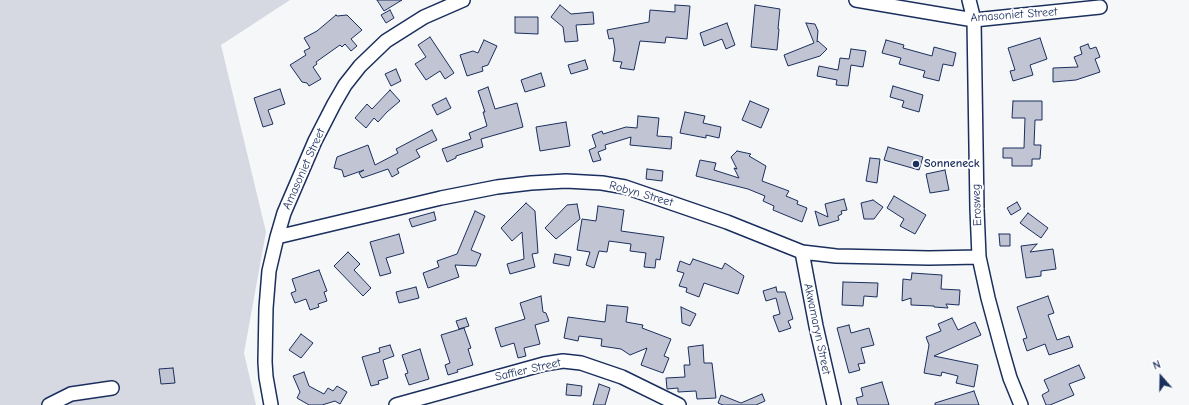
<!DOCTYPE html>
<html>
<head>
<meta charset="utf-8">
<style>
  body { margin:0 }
  #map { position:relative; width:1189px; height:405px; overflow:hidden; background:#f6f7f9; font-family:"Comic Neue",sans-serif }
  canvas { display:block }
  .north { position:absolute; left:1141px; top:357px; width:40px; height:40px; -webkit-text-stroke:3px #fff; paint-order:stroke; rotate:340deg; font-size:11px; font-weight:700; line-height:16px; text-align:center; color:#1b2f5e }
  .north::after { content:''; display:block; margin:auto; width:14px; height:18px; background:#1b2f5e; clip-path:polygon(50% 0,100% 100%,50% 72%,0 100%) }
</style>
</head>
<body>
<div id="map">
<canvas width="1189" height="405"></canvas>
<div class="north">N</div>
</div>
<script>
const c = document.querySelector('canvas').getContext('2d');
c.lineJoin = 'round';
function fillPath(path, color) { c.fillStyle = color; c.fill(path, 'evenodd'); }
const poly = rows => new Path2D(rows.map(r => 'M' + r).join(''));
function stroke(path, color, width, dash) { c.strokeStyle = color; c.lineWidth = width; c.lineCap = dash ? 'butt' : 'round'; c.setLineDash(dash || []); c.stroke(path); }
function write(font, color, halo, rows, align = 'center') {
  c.font = font + ' "Comic Neue",sans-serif'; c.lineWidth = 4; c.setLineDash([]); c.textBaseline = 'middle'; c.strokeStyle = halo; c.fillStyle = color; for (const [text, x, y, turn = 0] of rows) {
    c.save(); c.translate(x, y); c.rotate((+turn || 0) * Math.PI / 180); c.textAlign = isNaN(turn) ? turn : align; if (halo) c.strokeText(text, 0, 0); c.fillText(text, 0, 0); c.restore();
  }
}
const green = poly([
  [0,0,290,0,221,45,266,232,244,353,256,405,0,405]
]);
const building = poly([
  [377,0,402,0,384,11,377,0],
  [560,5,571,14,593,12,594,24,576,25,578,41,565,42,563,27,551,17,560,5],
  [675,5,690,6,687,39,666,37,665,43,640,41,634,70,620,68,622,62,613,61,615,50,613,38,609,39,607,30,649,22,650,10,675,12,675,5],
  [755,5,780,9,778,29,779,29,777,50,751,47,755,5],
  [390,10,394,18,386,23,381,15,390,10],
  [336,15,337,16,347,15,362,30,351,39,357,46,351,51,345,44,342,47,340,45,316,62,317,64,313,67,321,79,309,86,307,83,302,82,290,65,306,55,304,51,310,48,304,38,317,31,336,15],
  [515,17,538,17,538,34,515,33,515,17],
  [727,23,735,45,726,49,722,39,704,46,700,33,727,23],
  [806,23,815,24,818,31,817,42,818,41,827,49,820,56,788,66,784,55,814,43,806,23],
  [430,37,454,73,445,79,440,71,426,80,415,64,426,57,418,45,430,37],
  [1040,38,1047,59,1030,65,1033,75,1013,81,1010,71,1015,70,1008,48,1040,38],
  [484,40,497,46,488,65,482,67,483,71,467,76,460,55,473,51,478,53,484,40],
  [886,40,904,45,903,48,932,56,934,47,956,53,953,66,943,64,939,81,923,77,925,71,899,64,901,58,882,53,886,40],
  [1088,44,1090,49,1096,47,1100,57,1095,59,1100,72,1076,80,1053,82,1053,68,1078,67,1074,57,1082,54,1080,47,1088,44],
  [851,49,866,51,863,67,851,65,848,86,836,85,837,80,817,76,819,66,838,70,840,58,849,59,851,49],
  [585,60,588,69,571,74,568,65,585,60],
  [396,69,401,81,391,86,385,74,396,69],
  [541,73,545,86,525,92,521,80,541,73],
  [893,86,923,95,919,112,902,107,904,101,890,97,893,86],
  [488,87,495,109,517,103,523,127,481,139,483,147,456,156,456,158,447,162,442,149,471,139,469,133,487,126,483,112,485,112,478,91,488,87],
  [280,89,285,104,268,110,273,124,263,127,254,98,280,89],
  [390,90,400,101,387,112,378,122,374,118,366,128,355,118,367,104,372,109,390,90],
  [446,98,451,108,437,115,432,105,446,98],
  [750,101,769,109,761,128,742,120,750,101],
  [1013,101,1042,101,1042,120,1035,120,1034,145,1041,145,1040,159,1032,159,1032,166,1012,166,1012,158,1003,158,1003,148,1024,148,1025,118,1012,118,1013,101],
  [685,112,705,116,703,123,721,127,719,138,706,135,706,138,680,133,685,112],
  [638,116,659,118,657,136,672,137,671,149,630,145,631,137,605,145,606,149,598,152,601,160,593,162,589,150,596,147,592,135,602,131,603,134,626,127,637,128,638,116],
  [566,122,570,146,540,151,536,127,566,122],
  [432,130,437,140,416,150,420,157,397,169,399,173,392,177,388,169,362,178,359,173,364,170,344,177,342,170,334,168,337,157,368,145,375,165,398,153,396,149,432,130],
  [888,147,923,157,919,170,884,160,888,147],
  [737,151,751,154,749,156,766,166,762,181,789,191,786,196,798,201,797,204,807,208,802,222,773,210,774,206,763,201,765,196,748,189,696,176,700,160,716,163,714,170,739,178,734,168,737,169,731,157,737,151],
  [870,158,880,159,877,183,866,181,870,158],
  [647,169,663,171,662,181,646,179,647,169],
  [945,170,949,190,930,193,926,174,945,170],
  [894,196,926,215,915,234,900,226,904,219,887,208,894,196],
  [844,199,847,210,841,211,842,214,838,216,839,220,819,226,815,211,828,217,825,204,844,199],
  [873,200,883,207,874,219,864,219,861,203,873,200],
  [1017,202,1021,209,1011,215,1007,208,1017,202],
  [526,203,535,211,538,253,532,254,535,267,510,274,507,264,524,259,522,232,512,241,501,228,526,203],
  [577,204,580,219,556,239,545,228,567,205,577,204],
  [598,206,624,210,621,231,664,237,660,260,656,259,655,268,644,267,646,253,630,251,631,244,609,241,607,252,599,251,594,268,586,265,590,252,577,250,582,219,596,221,598,206],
  [475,211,485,216,471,250,481,254,476,266,455,265,459,277,428,288,423,273,439,267,437,261,457,254,475,211],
  [434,212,436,220,412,227,409,219,434,212],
  [1028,213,1048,228,1041,238,1020,223,1028,213],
  [399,234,404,253,386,258,391,273,380,276,370,242,399,234],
  [999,234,1010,234,1010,246,1000,246,999,234],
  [1037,244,1030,252,1053,249,1056,269,1041,271,1041,276,1026,278,1021,246,1037,244],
  [348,252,360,264,354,270,371,288,363,296,334,266,348,252],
  [555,254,571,257,569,266,553,263,555,254],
  [693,259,722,269,725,263,744,276,738,294,704,283,699,297,686,292,687,288,679,286,684,273,677,271,680,261,690,265,693,259],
  [319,270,327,291,324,292,327,301,318,304,319,307,310,310,306,299,295,303,291,293,296,291,292,279,319,270],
  [912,273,942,275,941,289,960,290,959,305,946,304,948,308,934,307,934,306,911,305,911,298,902,301,903,279,911,280,912,273],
  [843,282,878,283,877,297,864,296,863,306,842,305,843,282],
  [416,287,419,298,399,303,396,292,416,287],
  [776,287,777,292,785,292,793,319,788,321,791,328,779,332,773,316,780,314,776,298,766,301,763,291,776,287],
  [541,296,543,312,546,313,549,321,535,325,540,344,524,348,526,356,518,358,514,343,501,347,495,328,525,319,520,303,541,296],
  [1048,296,1054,313,1048,315,1057,340,1069,336,1073,347,1049,355,1045,344,1027,351,1023,339,1027,338,1017,307,1048,296],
  [607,305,628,307,626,322,643,325,642,328,671,339,664,356,669,358,663,373,641,365,647,348,630,355,621,349,601,346,602,339,579,336,578,341,564,338,568,317,605,322,607,305],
  [681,307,696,314,690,326,682,323,681,307],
  [466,318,469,326,459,329,456,321,466,318],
  [952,318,958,330,975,322,981,335,934,356,978,365,974,387,956,383,958,376,942,372,941,376,924,373,929,345,926,337,941,331,938,324,952,318],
  [849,325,851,333,869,328,874,345,861,348,865,363,858,364,860,370,849,373,837,328,849,325],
  [464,328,471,348,468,349,473,365,457,370,458,372,448,375,445,365,450,363,441,335,464,328],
  [301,334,313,343,301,358,289,350,301,334],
  [390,345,394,356,383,360,388,378,378,381,379,384,371,386,362,357,380,352,379,348,390,345],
  [703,345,704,363,712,363,716,398,697,399,696,391,678,392,678,388,667,389,666,378,685,377,684,365,690,365,688,347,703,345],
  [420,349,429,379,409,385,405,374,408,373,402,355,420,349],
  [1079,365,1085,378,1069,384,1074,395,1050,405,1046,405,1042,395,1049,391,1044,380,1079,365],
  [173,368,175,383,161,384,159,369,173,368],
  [304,372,309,386,324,394,328,388,333,391,337,386,347,392,340,404,335,401,322,405,309,405,297,398,300,392,293,376,304,372],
  [882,382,889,405,858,405,856,398,863,396,861,388,882,382],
  [567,384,582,386,581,396,566,395,567,384],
  [599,384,610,388,605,405,593,405,599,384],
  [974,391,979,405,935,405,935,403,974,391],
  [762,394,765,401,756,405,723,405,718,403,721,395,741,403,762,394]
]);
const minor = poly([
  [856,0,974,20,1100,7],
  [969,0,974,20,977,209,979,257,988,298,1002,350,1010,378,1021,405],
  [277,237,441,198,497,187,531,183,566,181,602,183,625,187,727,222,802,252,836,256,929,258,979,257],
  [802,252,816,326,834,405],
  [49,405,71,394,112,388],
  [271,405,266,377,265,362,266,308,269,271,277,237,284,213,315,141,334,104,345,85,360,66,386,41,424,17,463,0],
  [396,405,544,364,563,361,581,363,622,377,679,405]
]);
const markers = [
  [916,164,4,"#1b2f5e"]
];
const streetNames = [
  ["Amasoniet Street",1014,15,-4],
  ["Amasoniet Street",304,169,-66],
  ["Robyn Street",641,194,16],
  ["Erosweg",977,205,-92],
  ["Akwamaryn Street",817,329,78],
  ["Saffier Street",528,370,-13]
];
const poiNames = [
  ["Sonneneck",924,164]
];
fillPath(green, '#d6d9e2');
fillPath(building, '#c0c4d3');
stroke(building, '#1b2f5e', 1);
stroke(minor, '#1b2f5e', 16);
stroke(minor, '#fff', 13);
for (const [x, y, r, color] of markers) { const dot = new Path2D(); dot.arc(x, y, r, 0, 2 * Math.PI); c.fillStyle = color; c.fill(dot); stroke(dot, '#fff', 1.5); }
write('12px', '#1b2f5e', '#fff', streetNames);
write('bold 12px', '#1b2f5e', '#fff', poiNames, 'left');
</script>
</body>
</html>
